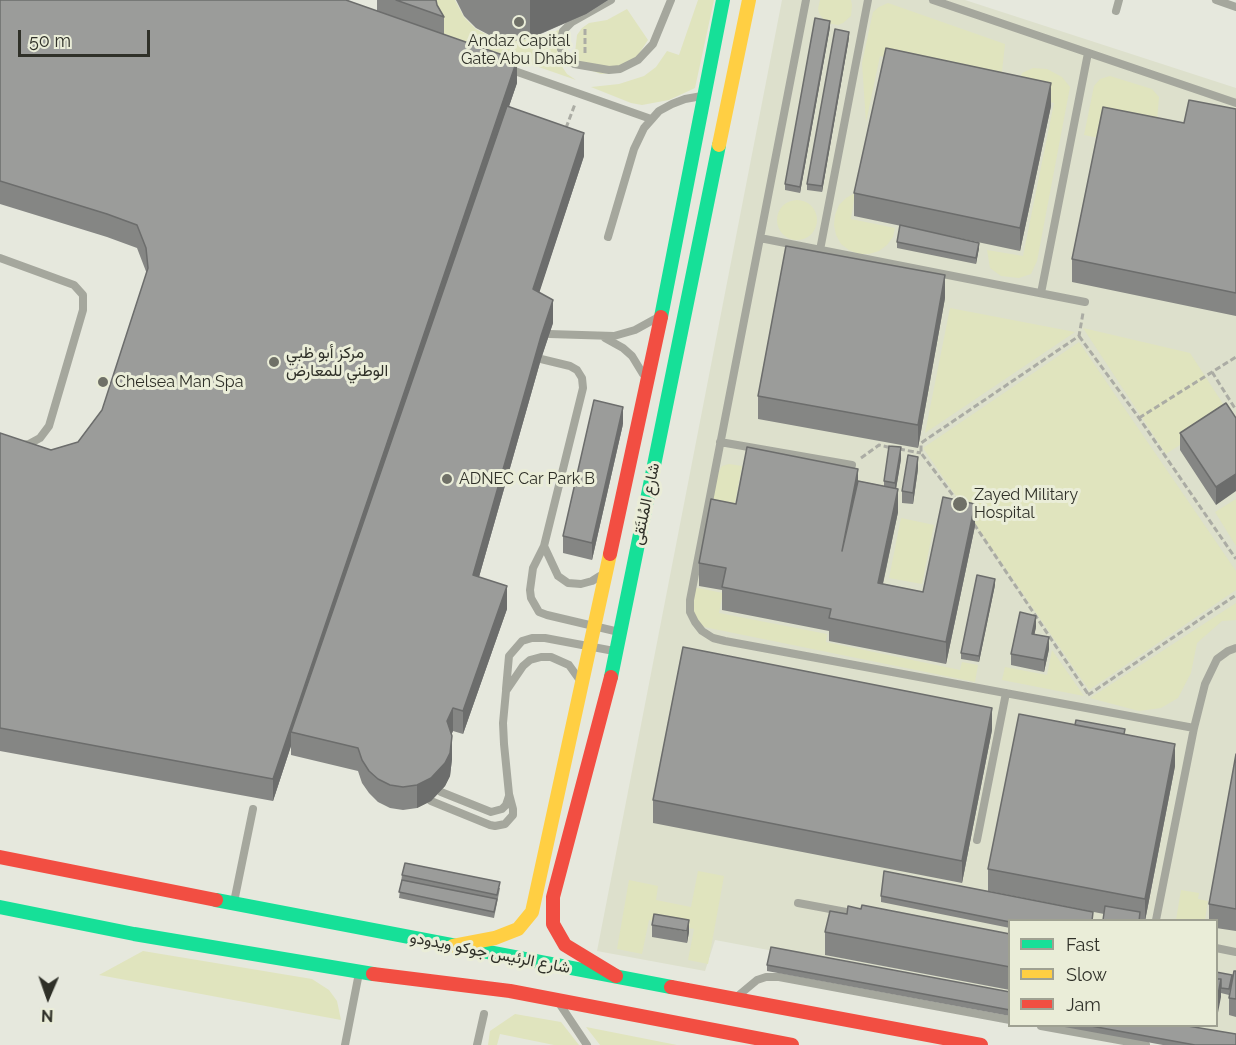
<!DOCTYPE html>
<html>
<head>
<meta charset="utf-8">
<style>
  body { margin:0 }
  #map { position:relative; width:1236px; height:1045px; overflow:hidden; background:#e6e8dd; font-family:Raleway,sans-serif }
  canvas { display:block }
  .legend { position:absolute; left:1008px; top:919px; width:210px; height:108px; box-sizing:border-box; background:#eaedd8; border:2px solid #9fa192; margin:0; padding:8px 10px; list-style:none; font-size:18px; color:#2f3028 }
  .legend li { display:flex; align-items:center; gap:12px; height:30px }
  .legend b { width:30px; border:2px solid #9fa192 }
  .north { position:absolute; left:18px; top:967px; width:60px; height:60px; -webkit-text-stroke:4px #eaedd8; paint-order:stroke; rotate:182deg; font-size:16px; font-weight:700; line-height:24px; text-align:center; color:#2f3028 }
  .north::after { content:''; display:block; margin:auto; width:21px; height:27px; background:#2f3028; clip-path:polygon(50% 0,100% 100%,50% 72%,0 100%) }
  .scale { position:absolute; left:18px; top:30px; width:132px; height:27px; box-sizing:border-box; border:3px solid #2f3028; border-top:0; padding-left:8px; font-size:18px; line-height:21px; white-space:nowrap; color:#2f3028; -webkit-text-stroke:4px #eaedd8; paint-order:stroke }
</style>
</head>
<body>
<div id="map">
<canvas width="1236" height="1045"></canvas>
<ul class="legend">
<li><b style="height:8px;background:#16e098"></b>Fast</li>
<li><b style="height:8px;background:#ffcf43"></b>Slow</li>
<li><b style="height:8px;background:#f24e42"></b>Jam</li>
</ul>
<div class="north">N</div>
<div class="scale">50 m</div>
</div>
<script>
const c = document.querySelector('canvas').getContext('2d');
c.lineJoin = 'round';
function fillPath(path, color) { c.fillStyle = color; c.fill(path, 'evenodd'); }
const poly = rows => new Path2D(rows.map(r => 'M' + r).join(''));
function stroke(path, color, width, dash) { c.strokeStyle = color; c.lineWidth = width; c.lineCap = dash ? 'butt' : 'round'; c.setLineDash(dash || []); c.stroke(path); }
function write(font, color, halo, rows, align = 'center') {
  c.font = font + ' Raleway,Vazirmatn,sans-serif'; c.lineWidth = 6; c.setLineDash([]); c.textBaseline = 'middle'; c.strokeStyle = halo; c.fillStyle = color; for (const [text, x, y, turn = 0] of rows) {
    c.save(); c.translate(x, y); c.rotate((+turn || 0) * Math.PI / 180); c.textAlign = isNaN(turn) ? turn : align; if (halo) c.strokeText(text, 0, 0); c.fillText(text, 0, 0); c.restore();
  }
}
const built = poly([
  [782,0,965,0,1236,88,1236,1038,1171,1026,1216,1026,1216,920,1010,920,1009,995,715,940,705,971,597,951]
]);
const green = poly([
  [434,0,455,0,464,17,476,29,494,38,515,41,539,38,566,27,558,44,557,55,561,65,567,74,576,80,444,34],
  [698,0,714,0,695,88,669,100,642,105,631,103,591,87,619,84,644,76,656,67,667,51,679,55],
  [820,0,851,0,852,5,851,16,843,23,838,25,827,23,820,15,818,9],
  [888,3,1005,44,1001,81,880,56,866,122,862,63,873,12,879,7],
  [627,9,648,40,635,60,610,73,601,74,584,68,575,53,577,35,582,28,589,23,607,20],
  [1033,68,1047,69,1062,77,1070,87,1037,261,1031,274,1019,278,1001,276,990,268,987,250,1023,256,1054,103,1015,95,1022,73],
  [1110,76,1152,89,1159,97,1157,121,1099,138,1084,135,1094,86,1100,79],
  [855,193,851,219,895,228,893,237,887,245,879,251,869,254,858,254,849,250,841,244,836,235,834,225,835,215,839,205,846,198],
  '777 220a20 20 0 1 1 40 0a20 20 0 1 1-40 0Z',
  [950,308,1075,332,925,433],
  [1083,328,1190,353,1229,413,1166,454],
  [1079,342,1236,571,1236,590,1089,690,923,448],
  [729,464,742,466,732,520,710,516,718,473,722,466],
  [1236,499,1236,546,1215,512],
  [901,518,934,525,922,584,889,578],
  [693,587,723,593,719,613,827,634,826,642,960,670,962,662,978,665,975,682,704,627,697,620,693,612],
  [1236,603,1236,620,1222,621,1197,643,1191,673,1178,698,1161,708,1139,711,1090,698],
  [1052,650,1084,696,1002,680,1005,667,1047,675],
  [698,871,724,876,708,964,688,960,694,929,649,920,642,954,617,949,629,880,658,886,656,900,691,907],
  [1181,890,1199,893,1198,899,1208,901,1205,920,1176,920],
  [143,951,312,979,329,990,337,1001,341,1020,99,975],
  [515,1014,561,1022,579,1045,554,1045,500,1034,497,1045,488,1045,490,1031],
  [586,1027,677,1045,600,1045]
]);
const path = poly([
  [585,53,585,27],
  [566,128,575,104],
  [1079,336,1139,418,1236,559],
  [1212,372,1236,410],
  [1139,418,1236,357],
  [899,449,921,453],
  [861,458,879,445,892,448],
  [958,502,921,453,921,443,1079,336,1083,313],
  [974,524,1088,694],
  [1088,695,1236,595]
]);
const lane = poly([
  [611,0,572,22,563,31,560,43,561,49,568,60,574,64,609,70,620,69,638,60,653,44,671,0],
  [806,0,690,600,690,612,695,622,702,631,713,638,725,641,1194,728],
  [933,0,1236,103],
  [1216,0,1236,7],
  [1116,11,1119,0],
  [509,69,651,119],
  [608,237,634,149,644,128,659,111,672,104,685,99,702,96],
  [760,238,1085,302],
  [820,250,868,0],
  [0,258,74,285,83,295,83,310,49,426,40,438,29,444,23,445],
  [1041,293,1088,53],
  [549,334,614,336,635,330,655,319],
  [605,338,623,348,632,356,643,374],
  [541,359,570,366,577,370,582,378,583,388,544,546,533,568,530,590,531,598,539,612,547,615,619,632],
  [720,442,852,465],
  [544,546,558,576,568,583,581,584,592,581,600,576],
  [506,689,509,656,522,641,532,638,545,638,614,651],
  [441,792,491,812,502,809,506,805,509,796],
  [431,801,490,825,495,826,505,824,513,815,513,809,509,794,504,744,503,723,506,691,523,666,530,660,541,657,551,657,569,665,579,679],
  [977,840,1006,693],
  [234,902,253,809],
  [798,903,857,914],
  [1156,920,1194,728,1205,684,1217,659,1228,651,1236,648],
  [1216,948,1236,952],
  [739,995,757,980,766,977,779,977,1010,1020],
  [561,1006,587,1045],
  [1041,1026,1146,1045],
  [345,1045,359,973],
  [477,1045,484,1014]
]);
const fast = poly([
  [661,317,723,0],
  [611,677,719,145],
  [216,900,671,987],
  [0,907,134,934,373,974]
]);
const slow = poly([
  [719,145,749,0],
  [453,946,495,938,518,929,532,912,610,554]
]);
const jam = poly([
  [610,554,661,317],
  [611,677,553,897,553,924,565,945,616,976],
  [0,857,216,900],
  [373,974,510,991,792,1045],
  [671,987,981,1045]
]);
const wall = poly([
  [0,0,377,11,377,0,436,0,437,5,444,17,444,34,517,83,509,106,584,156,539,292,553,323,541,359,479,577,507,609,463,734,453,731,451,735,452,759,450,776,445,786,431,801,417,808,403,810,390,808,378,802,369,793,362,783,358,771,291,755,291,746,273,801,0,751,0,433,51,450,78,442,102,410,147,274,137,248,107,237,0,204],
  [456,0,608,0,586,14,543,33,530,38,516,41,495,38,476,28,464,16],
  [830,27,800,193,785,190,785,184],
  [849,38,822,192,807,190,807,184],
  [1051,106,1020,251,854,216,854,193],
  [1236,109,1236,316,1072,282,1072,259,1184,123],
  [897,242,979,248,976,264,897,248],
  [945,298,918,448,758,419,758,396],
  [1226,403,1216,505,1180,450,1180,433],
  [623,424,592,560,563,553,563,536],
  [901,459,896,489,898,512,883,584,923,592,975,526,946,664,829,641,829,631,722,610,722,590,699,586,699,563,736,504,858,481,884,486,884,481],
  [918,469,913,504,902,503,902,491],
  [995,585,979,662,961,659,961,653],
  [1036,627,1034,635,1049,649,1044,672,1011,665,1011,654],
  [992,730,962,883,653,823,653,800],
  [1125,734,1175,766,1145,921,1103,921,1104,914,988,891,988,869],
  [1236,754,1236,931,1216,928,1216,921,1209,921,1209,904],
  [402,875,500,888,494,918,399,898],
  [881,896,1093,918,1093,921,1010,921,1010,928,881,902],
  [861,909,1010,934,1010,990,825,955,825,932,847,914],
  [652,925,689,932,687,943,652,937],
  [767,965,1010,992,1010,1016,767,971],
  [1236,971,1236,1017,1229,1015,1229,998],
  [1216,972,1232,981,1229,995,1221,993,1221,997],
  [1059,1026,1188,1026,1236,1045,1163,1045]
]);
const shadedWall = poly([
  [530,0,608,0,586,14,530,38],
  [830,21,830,27,800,193,800,187],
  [849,32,849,38,822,192,822,186],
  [517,60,517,83,296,733,291,732,291,746,273,801,273,779],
  [1051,83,1051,106,1020,251,1020,228],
  [584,133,584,156,533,312,533,289],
  [979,243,979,248,976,264,976,258],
  [945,275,945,298,918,448,918,425],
  [553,300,553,323,541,359,473,598,473,575,541,336],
  [623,407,623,424,592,560,592,543],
  [901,447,901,459,895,495,895,483],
  [918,457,918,469,913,504,913,493],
  [858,469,858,492,842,551],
  [1236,474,1236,491,1216,505,1216,487],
  [898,489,898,512,878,606,878,583],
  [975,504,975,526,946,664,946,642],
  [995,579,995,585,979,662,979,656],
  [507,586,507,609,463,734,463,711],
  [1036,616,1036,627,1032,646,1032,634],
  [1049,637,1049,649,1044,672,1044,660],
  [453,708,453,731,447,744,447,721],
  [992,708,992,730,962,883,962,861],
  [452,736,452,759,450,776,445,786,431,801,417,808,417,785],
  [1175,744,1175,766,1145,921,1145,899],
  [689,920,689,932,687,943,687,931],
  [1221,979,1221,997,1216,1023,1216,1005]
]);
const building = poly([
  [0,0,346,0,517,60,273,779,0,728,0,433,51,450,78,442,102,410,148,268,146,248,137,225,107,214,0,181,0,0],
  [396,0,436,0,437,5,444,17,396,0],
  [815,18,830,21,800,187,785,184,815,18],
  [835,29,849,32,822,186,807,184,835,29],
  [886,48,1051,83,1020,228,854,193,886,48],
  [1189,100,1236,109,1236,293,1072,259,1103,107,1184,123,1189,100],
  [507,106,584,133,533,289,553,300,541,336,473,575,507,586,463,711,453,708,447,721,452,736,450,753,445,763,431,778,417,785,403,787,390,785,378,779,369,771,362,760,358,748,291,732,507,106],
  [900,225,979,243,976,258,897,242,900,225],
  [786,246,945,275,918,425,758,396,786,246],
  [594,400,623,407,592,543,563,536,594,400],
  [1226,403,1236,418,1236,474,1216,487,1180,433,1226,403],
  [889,446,901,447,895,483,884,481,889,446],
  [747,447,858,469,842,551,858,481,898,489,878,583,923,592,943,497,975,504,946,642,829,618,831,609,722,587,726,568,699,563,711,499,736,504,747,447],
  [908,455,918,457,913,493,902,491,908,455],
  [977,575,995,579,979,656,961,653,977,575],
  [1020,612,1036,616,1032,634,1049,637,1044,660,1011,654,1020,612],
  [683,647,992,708,962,861,653,800,683,647],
  [1019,714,1175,744,1145,899,988,869,1019,714],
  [1076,720,1125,729,1124,734,1075,725,1076,720],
  [1236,754,1236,909,1209,904,1236,754],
  [405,863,500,882,497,895,402,875,405,863],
  [884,871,1093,912,1092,921,1010,921,1010,922,881,896,884,871],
  [402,880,497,899,494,912,399,892,402,880],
  [862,905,1010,934,1010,967,825,932,830,911,847,914,848,906,861,909,862,905],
  [1105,906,1140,912,1139,921,1103,920,1105,906],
  [654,914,689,920,687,931,652,925,654,914],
  [771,947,1010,992,1010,1010,767,965,771,947],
  [1234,971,1236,971,1236,999,1229,998,1234,971],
  [1216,972,1232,975,1229,989,1221,988,1221,979,1216,979,1216,972],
  [1216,979,1221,979,1216,1005,1216,979],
  [1091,1026,1188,1026,1236,1034,1236,1045,1195,1045,1091,1026]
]);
const markers = [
  [519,22,6,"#6f7067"],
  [274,362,6,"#6f7067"],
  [103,382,6,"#6f7067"],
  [447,479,6,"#6f7067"],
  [960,504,8,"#6f7067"]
];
const poiNames = [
  ["Andaz Capital",519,41,"center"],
  ["Gate Abu Dhabi",519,59,"center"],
  ["مركز أبو ظبي",286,353],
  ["الوطني للمعارض",286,371],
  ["Chelsea Man Spa",115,382],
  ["ADNEC Car Park B",459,479],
  ["Zayed Military",974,495],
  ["Hospital",974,513]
];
const streetNames = [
  ["شارع المُلتَقى",646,504,-78],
  ["شارع الرئيس جوكو ويدودو",490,953,11]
];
fillPath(built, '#dde0cc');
fillPath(green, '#e0e4be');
stroke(path, '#abaca4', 3, [6, 3]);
stroke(lane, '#a5a79d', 8);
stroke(fast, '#16e098', 14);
stroke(slow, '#ffcf43', 14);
stroke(jam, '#f24e42', 14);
fillPath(wall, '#858684');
fillPath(shadedWall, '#6c6d6c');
fillPath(building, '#9b9c9a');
stroke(building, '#6c6d6c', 1.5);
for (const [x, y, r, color] of markers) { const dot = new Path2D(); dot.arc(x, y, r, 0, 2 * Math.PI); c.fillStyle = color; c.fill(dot); stroke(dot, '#eaedd8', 2); }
write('16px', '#2f3028', '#eaedd8', poiNames, 'left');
write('16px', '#2f3028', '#eaedd8', streetNames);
</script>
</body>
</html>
